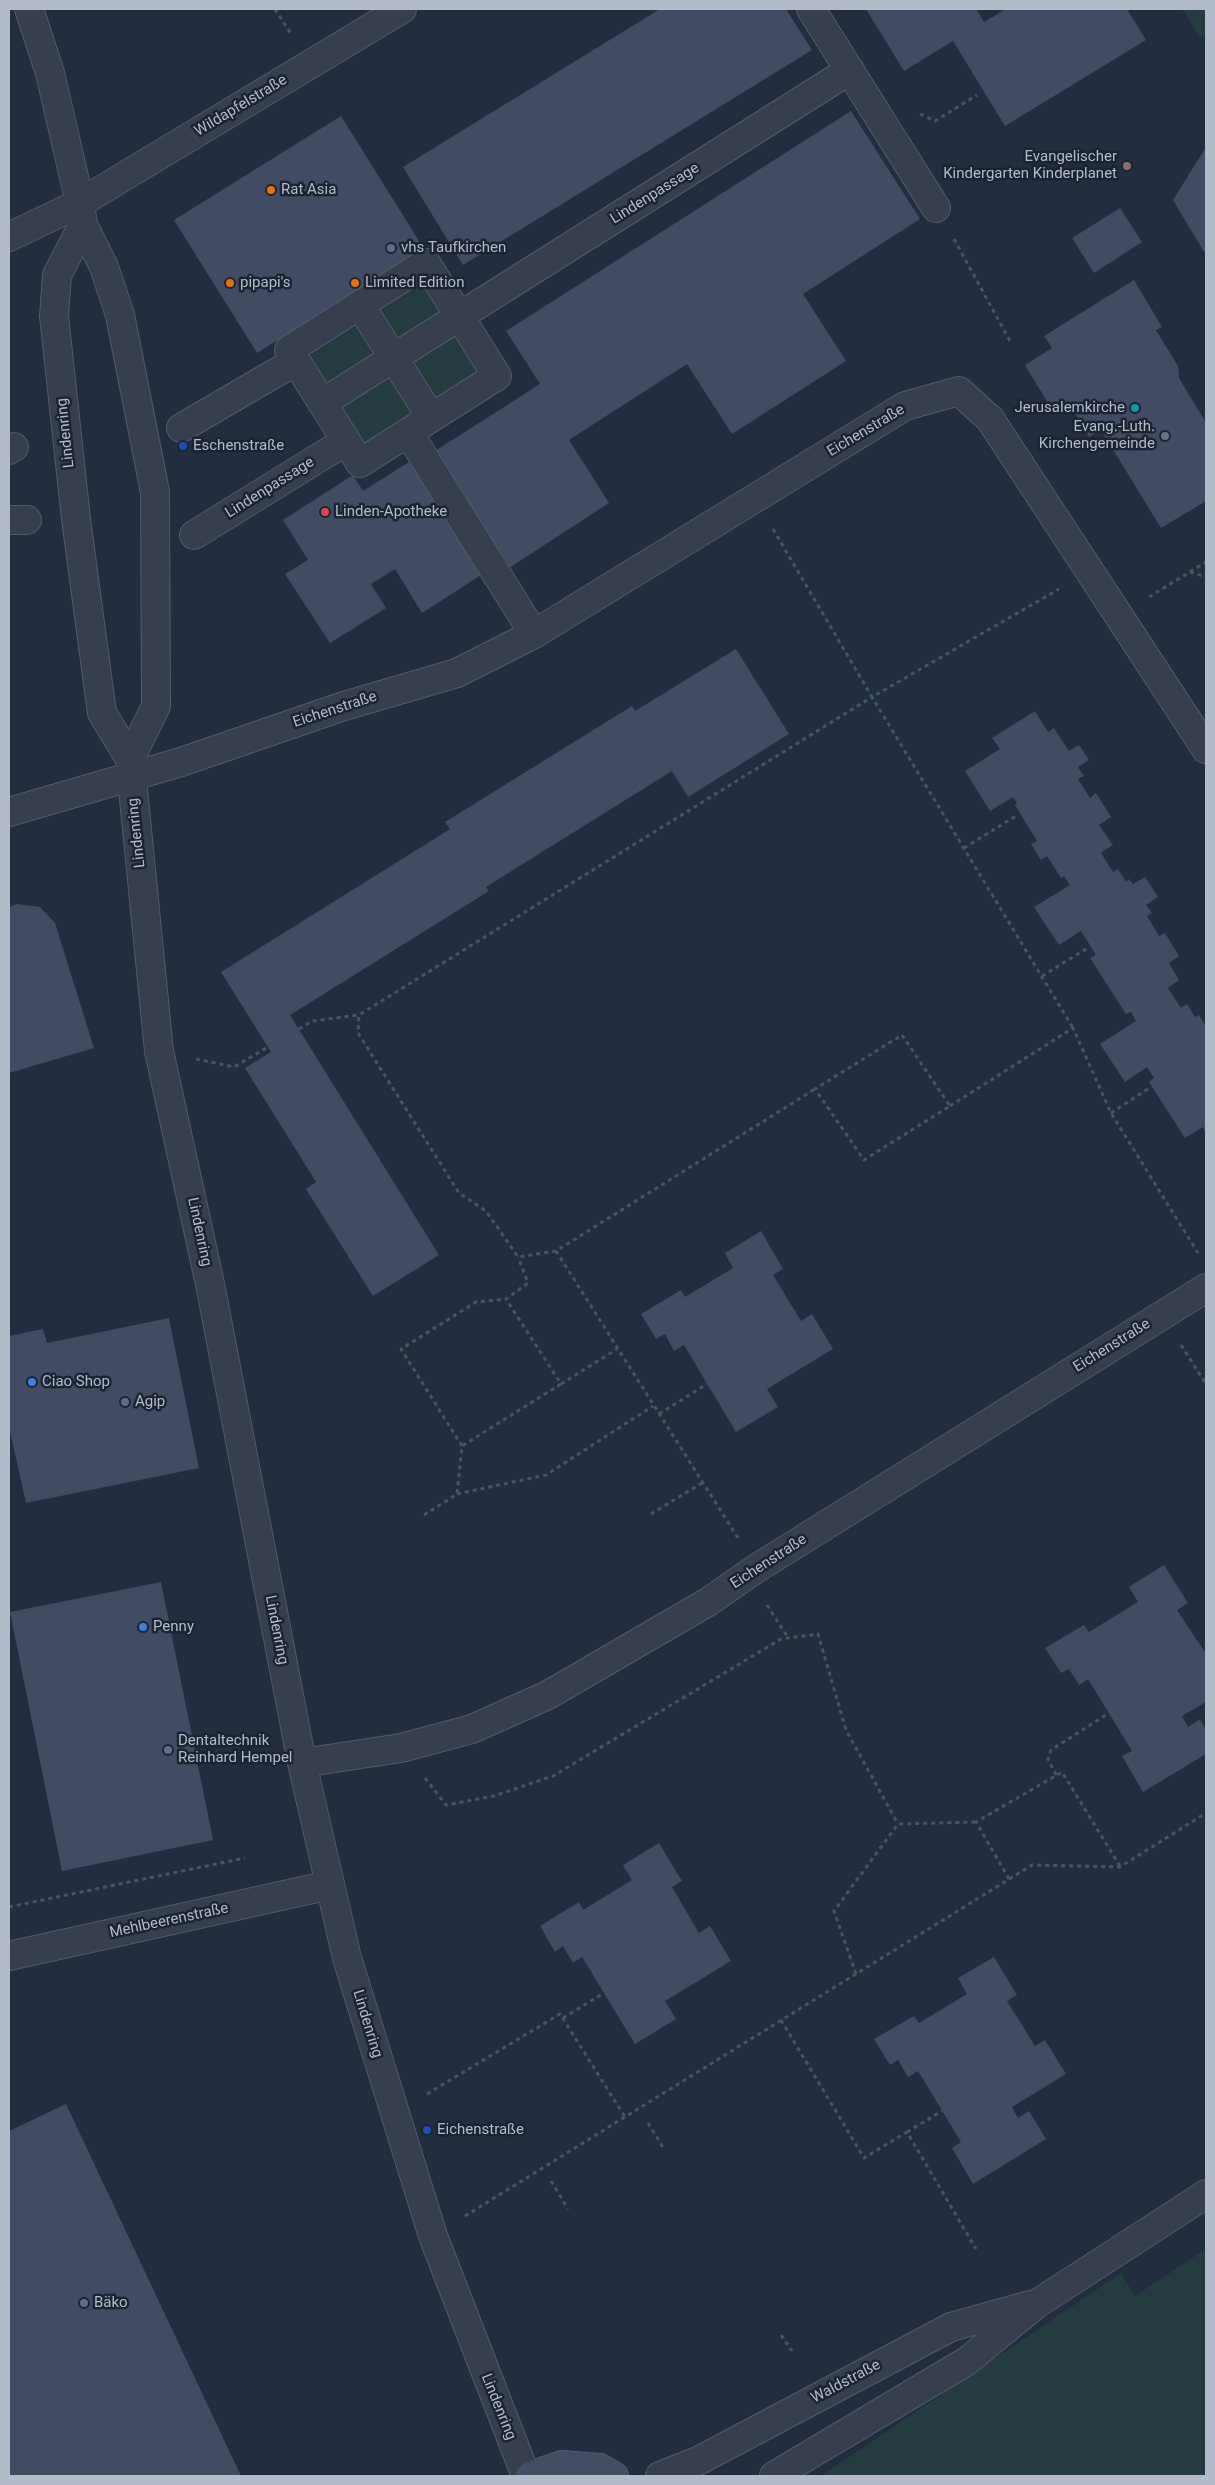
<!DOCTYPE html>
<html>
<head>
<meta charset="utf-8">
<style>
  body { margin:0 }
  #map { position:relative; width:1215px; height:2485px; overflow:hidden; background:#222d3f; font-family:Roboto,sans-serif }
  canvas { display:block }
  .frame { position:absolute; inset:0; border:10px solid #b3baca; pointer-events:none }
</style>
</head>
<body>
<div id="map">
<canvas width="1215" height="2485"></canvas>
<div class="frame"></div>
</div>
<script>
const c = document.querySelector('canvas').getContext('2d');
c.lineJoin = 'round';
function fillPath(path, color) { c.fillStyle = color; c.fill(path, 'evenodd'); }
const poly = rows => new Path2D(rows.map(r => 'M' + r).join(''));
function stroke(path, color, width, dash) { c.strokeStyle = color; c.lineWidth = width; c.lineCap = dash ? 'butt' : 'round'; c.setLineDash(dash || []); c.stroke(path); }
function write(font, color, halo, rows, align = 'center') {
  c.font = font + ' Roboto,sans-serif'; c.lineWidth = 5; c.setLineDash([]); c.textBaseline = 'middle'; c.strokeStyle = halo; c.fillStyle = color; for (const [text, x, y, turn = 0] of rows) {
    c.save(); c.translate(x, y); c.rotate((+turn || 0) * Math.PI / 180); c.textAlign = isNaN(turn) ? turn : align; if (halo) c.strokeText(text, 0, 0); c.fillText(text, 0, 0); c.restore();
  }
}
const green = poly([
  [1182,9,1206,9,1206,34,1200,38],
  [425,282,483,373,367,447,309,356],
  [1206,2249,1206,2476,821,2476,1121,2273,1135,2296]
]);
const building = poly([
  [660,9,786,9,812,50,463,265,403,167],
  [866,9,976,9,984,22,1006,9,1127,9,1146,40,1005,126,953,41,904,71],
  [851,111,920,219,803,294,846,361,732,434,687,364,569,440,609,503,509,568,435,451,540,384,506,331],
  [341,116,424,249,257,353,174,220],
  [1206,147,1206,251,1204,252,1173,200],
  [1120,208,1142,242,1094,273,1072,238],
  [1134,280,1162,327,1156,330,1178,366,1179,378,1206,423,1206,501,1161,528,1101,430,1089,437,1069,403,1054,413,1025,365,1052,348,1044,336],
  [409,462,481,575,422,613,395,569,371,584,386,608,330,643,285,574,308,560,283,520,353,475,363,491],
  [736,649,789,734,688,797,672,771,486,887,489,891,290,1015,439,1255,373,1296,306,1189,316,1182,245,1068,271,1052,221,972,450,829,445,822,632,706,635,711],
  [1035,711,1048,732,1054,728,1069,751,1079,745,1089,760,1078,767,1084,776,1078,779,1090,798,1096,793,1111,817,1099,825,1113,845,1101,853,1113,872,1118,869,1126,882,1129,879,1133,884,1145,877,1158,897,1146,905,1152,913,1147,916,1159,936,1165,933,1179,956,1169,963,1179,980,1168,988,1181,1008,1187,1004,1195,1017,1199,1015,1206,1026,1206,1133,1203,1127,1185,1138,1149,1082,1154,1078,1147,1067,1125,1082,1100,1044,1136,1021,1131,1012,1126,1014,1090,958,1096,955,1081,931,1059,945,1034,907,1070,885,1064,876,1061,878,1047,856,1041,860,1031,844,1037,841,1015,805,1017,804,1013,797,990,811,965,771,1000,749,992,738],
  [17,904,40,907,55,923,94,1048,9,1073,9,907],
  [761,1231,783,1269,773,1275,801,1321,812,1314,833,1349,767,1389,778,1407,736,1432,684,1345,674,1351,665,1334,656,1339,641,1314,681,1290,685,1297,733,1268,725,1253],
  [169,1318,199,1468,26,1503,9,1427,9,1336,43,1329,47,1343],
  [1164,1565,1188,1603,1177,1610,1206,1654,1206,1702,1182,1716,1188,1727,1200,1719,1206,1730,1206,1754,1143,1792,1122,1756,1132,1751,1088,1679,1079,1685,1069,1669,1061,1673,1045,1648,1084,1625,1089,1632,1138,1602,1129,1587],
  [161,1582,213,1840,62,1871,10,1612],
  [659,1843,682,1881,672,1887,699,1933,710,1926,731,1961,665,2001,676,2019,635,2044,582,1957,573,1963,563,1946,555,1952,540,1926,579,1902,583,1910,632,1880,623,1865],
  [994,1957,1017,1995,1007,2001,1035,2046,1045,2040,1066,2074,1012,2107,1018,2118,1029,2111,1046,2139,973,2184,952,2148,961,2142,918,2071,908,2077,898,2060,890,2065,874,2039,914,2016,919,2023,967,1994,958,1978],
  [66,2104,241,2476,9,2476,9,2131]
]);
const path = poly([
  [275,9,291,34],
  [920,114,935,121,977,95],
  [954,239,1010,341],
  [773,529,872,697,1059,589],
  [1190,572,1206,577],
  [1149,597,1206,562],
  [964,848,1016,816],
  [1042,976,1086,949],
  [299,1029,312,1021,359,1015],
  [902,1035,950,1106,864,1160,815,1089,902,1035],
  [196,1059,234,1067,268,1047],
  [950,1106,1073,1028,1111,1113,1198,1253],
  [1111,1113,1148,1089],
  [556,1251,518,1257,486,1211,459,1193,358,1033,359,1015,872,697,1073,1028],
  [1181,1345,1206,1384],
  [561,1384,617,1349],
  [659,1414,707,1384],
  [462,1446,401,1349,476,1302,506,1299],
  [457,1494,546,1475,653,1406],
  [651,1514,702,1483],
  [424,1515,457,1494,462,1446,561,1384,506,1299,528,1283,518,1257],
  [738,1538,556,1251,815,1089],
  [767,1605,787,1636],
  [1056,1775,1048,1759,1051,1750,1109,1713],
  [425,1778,446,1805,494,1796,553,1776,781,1639,818,1634,846,1730,898,1824],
  [1009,1879,976,1822,1062,1772,1120,1866],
  [9,1907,245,1858],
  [856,1974,834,1911,898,1824,976,1822],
  [563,2018,604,1993],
  [781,2020,864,2158,907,2132,976,2249],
  [427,2094,560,2014,625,2117],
  [648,2123,664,2149],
  [907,2132,942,2111],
  [551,2181,568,2209],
  [465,2216,1032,1865,1120,1867,1206,1813],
  [781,2335,792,2351]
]);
const pedestrian = poly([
  [811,9,936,208],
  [426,263,497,376,360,463,289,350,426,263],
  [360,305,431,417],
  [322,403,850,70],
  [181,428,296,361],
  [408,432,534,634],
  [9,450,14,447],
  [9,520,27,520],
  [194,535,346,441]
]);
const minor = poly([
  [29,9,50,73,80,203,83,225,104,267,120,315,155,492,156,706,130,759],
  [83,225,57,275,54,316,76,519,102,713,130,759,159,1051,210,1284,302,1763,347,1958,433,2236,526,2476],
  [9,237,80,203,402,9],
  [9,812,181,762,344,706,457,673,534,634,905,406,959,391,990,419,1206,749],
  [302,1763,401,1748,472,1729,548,1695,708,1602,757,1568,1206,1288],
  [9,1956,330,1885],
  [660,2476,698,2461,951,2327,1030,2305],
  [774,2476,967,2361,1038,2303,1206,2194]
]);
const secondary = poly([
  [530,2476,562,2465,600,2468,614,2476]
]);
const markers = [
  [1127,166,5,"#8d6e63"],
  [271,190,5,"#e8710a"],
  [391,248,5,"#5c6f8a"],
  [230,283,5,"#e8710a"],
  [355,283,5,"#e8710a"],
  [1135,408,5,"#0f9aa8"],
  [1165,436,5,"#6b7280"],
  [183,446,5,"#1a4fb4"],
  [325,512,5,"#e0444e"],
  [32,1382,5,"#3f7fe0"],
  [125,1402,5,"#5c6f8a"],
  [143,1627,5,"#3f7fe0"],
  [168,1750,5,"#5c6f8a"],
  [427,2130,5,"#1a4fb4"],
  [84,2303,5,"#5c6f8a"]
];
const streetNames = [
  ["Wildapfelstraße",241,106,-31],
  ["Lindenpassage",655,194,-32],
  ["Eichenstraße",866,431,-31],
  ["Lindenring",66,433,-96],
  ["Lindenpassage",270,488,-32],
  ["Eichenstraße",335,710,-18],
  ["Lindenring",137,833,-96],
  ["Lindenring",199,1232,78],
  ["Eichenstraße",1112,1346,-32],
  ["Eichenstraße",769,1562,-33],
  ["Lindenring",276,1630,79],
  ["Mehlbeerenstraße",169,1921,-12],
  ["Lindenring",367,2024,73],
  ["Waldstraße",846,2382,-28],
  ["Lindenring",498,2407,68]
];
const poiNames = [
  ["Evangelischer",1117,157,"right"],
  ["Kindergarten Kinderplanet",1117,174,"right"],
  ["Rat Asia",281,190],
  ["vhs Taufkirchen",401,248],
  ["pipapi's",240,283],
  ["Limited Edition",365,283],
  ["Jerusalemkirche",1125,408,"right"],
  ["Evang.-Luth.",1155,427,"right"],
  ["Kirchengemeinde",1155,444,"right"],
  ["Eschenstraße",193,446],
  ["Linden-Apotheke",335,512],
  ["Ciao Shop",42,1382],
  ["Agip",135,1402],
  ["Penny",153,1627],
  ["Dentaltechnik",178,1741],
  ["Reinhard Hempel",178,1758],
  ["Eichenstraße",437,2130],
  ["Bäko",94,2303]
];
fillPath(green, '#243b40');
fillPath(building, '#414c62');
stroke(pedestrian, '#525a6a', 30);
stroke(minor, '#525a6a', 30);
stroke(secondary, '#525a6a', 30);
stroke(path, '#42585d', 3, [4, 4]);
stroke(pedestrian, '#373f4f', 28);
stroke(minor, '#373f4f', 28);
stroke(secondary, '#444d63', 28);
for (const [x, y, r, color] of markers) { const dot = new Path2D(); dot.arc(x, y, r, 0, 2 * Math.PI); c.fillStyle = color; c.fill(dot); stroke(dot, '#1c2434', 2); }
write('15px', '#b3baca', '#1c2434', streetNames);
write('15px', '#b3baca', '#1c2434', poiNames, 'left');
</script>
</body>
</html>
